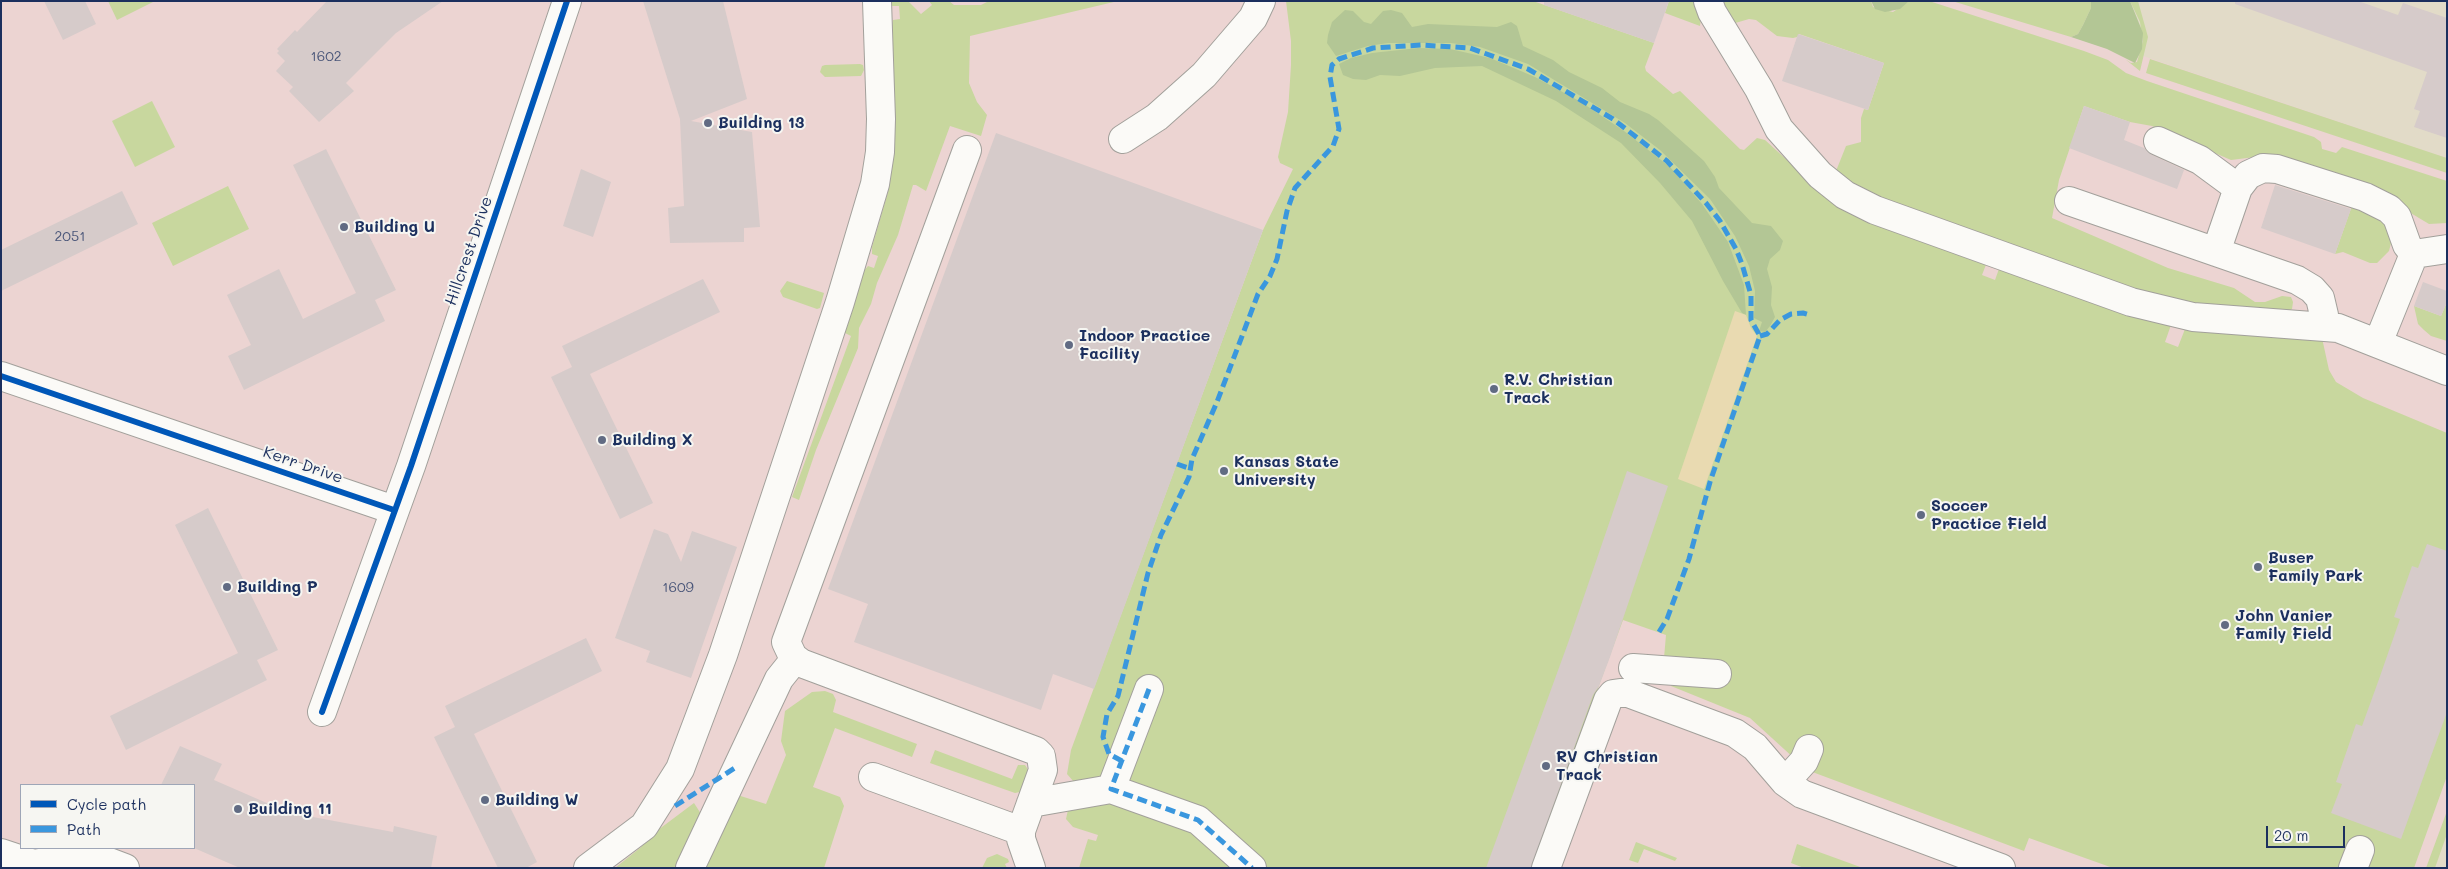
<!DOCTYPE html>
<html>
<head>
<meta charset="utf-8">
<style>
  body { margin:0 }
  #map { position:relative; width:2448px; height:869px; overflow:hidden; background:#e2dbc8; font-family:Mali,sans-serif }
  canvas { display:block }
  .frame { position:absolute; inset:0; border:2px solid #1b2f5e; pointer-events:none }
  .legend { position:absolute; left:20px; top:784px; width:175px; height:65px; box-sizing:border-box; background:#f6f6f2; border:1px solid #9ea6b7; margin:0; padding:6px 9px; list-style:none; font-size:15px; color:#1b2f5e }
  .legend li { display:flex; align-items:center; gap:10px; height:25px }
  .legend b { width:25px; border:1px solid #9ea6b7 }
  .scale { position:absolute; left:2266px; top:826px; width:79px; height:22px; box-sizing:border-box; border:2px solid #1b2f5e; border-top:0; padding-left:6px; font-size:15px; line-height:18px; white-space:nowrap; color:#1b2f5e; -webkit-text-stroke:4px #f6f6f2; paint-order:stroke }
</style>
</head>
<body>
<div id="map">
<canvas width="2448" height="869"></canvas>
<div class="frame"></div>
<ul class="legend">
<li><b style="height:6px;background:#0057b8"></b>Cycle path</li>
<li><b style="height:6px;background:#3a97de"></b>Path</li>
</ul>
<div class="scale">20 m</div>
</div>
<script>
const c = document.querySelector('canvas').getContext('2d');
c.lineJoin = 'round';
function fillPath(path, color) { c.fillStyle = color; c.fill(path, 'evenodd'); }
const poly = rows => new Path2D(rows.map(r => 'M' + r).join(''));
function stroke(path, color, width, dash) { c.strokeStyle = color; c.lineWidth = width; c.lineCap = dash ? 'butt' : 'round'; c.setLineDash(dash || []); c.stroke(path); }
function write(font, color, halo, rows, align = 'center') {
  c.font = font + ' Mali,sans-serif'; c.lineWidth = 4; c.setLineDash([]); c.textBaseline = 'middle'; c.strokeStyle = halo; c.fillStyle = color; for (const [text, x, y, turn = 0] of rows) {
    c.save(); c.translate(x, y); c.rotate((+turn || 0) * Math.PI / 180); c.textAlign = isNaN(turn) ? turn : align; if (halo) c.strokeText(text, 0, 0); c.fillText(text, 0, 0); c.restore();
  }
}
const built = poly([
  [1,1,2015,1,2143,56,2447,158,2447,834,2435,868,1,868],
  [21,785,194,785,194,848,21,848]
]);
const green = poly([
  [108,1,155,1,117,20],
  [890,1,908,1,921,14,932,5,929,1,949,1,954,5,981,5,989,1,1118,1,970,36,969,83,977,102,987,115,981,136,950,126,926,191,916,185,913,185,898,235,877,283,871,304,859,328,858,348,816,450,799,500,792,497,851,336,843,332,862,273,868,266,874,268,878,256,872,254,872,247,888,192,893,160,895,122,891,33,893,20,900,19,899,6,892,6],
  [1286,1,1533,1,1654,43,1645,67,1646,71,1673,94,1680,91,1740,149,1744,150,1757,138,1765,140,1811,182,1893,226,2322,338,2329,370,2336,382,2363,398,2447,433,2447,776,2414,868,2113,868,2029,838,2024,851,1807,770,1750,718,1671,686,1681,664,1664,658,1666,635,1623,620,1532,868,1079,868,1088,839,1096,841,1098,835,1073,827,1066,819,1074,782,1067,774,1071,750,1263,230,1293,169,1280,163,1278,157,1288,112,1291,65,1291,41],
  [1987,262,2000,266,1995,280,1982,275],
  [2171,325,2185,329,2178,347,2165,342],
  [1669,1,1696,1,1701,18,1700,26,1665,13],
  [1724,1,1871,1,1873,7,1893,12,1909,1,1929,1,2084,51,2108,60,2126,73,2147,81,2314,137,2321,142,2322,149,2336,153,2342,147,2447,181,2447,223,2429,224,2404,209,2255,157,2231,160,2152,126,2130,122,2084,106,2059,180,2052,218,2168,268,2234,288,2255,302,2265,302,2282,296,2291,297,2293,302,2292,309,2287,312,2170,304,1868,198,1836,171,1846,146,1861,142,1861,118,1864,109,1868,110,1884,63,1799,34,1797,37,1793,38,1777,36,1756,20,1749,19,1732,24,1726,17],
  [1952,1,2074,2,2091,1,2091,8,2083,25,2078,34,2071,37],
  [2130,1,2138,1,2148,37,2140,71,2125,59,2131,63,2137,62,2143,41,2140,22],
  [2150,59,2447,158,2447,173,2146,73],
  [860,64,863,65,864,70,861,76,825,77,820,72,822,66,825,65],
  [152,101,175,147,135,167,112,121],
  [228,186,249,229,173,266,152,223],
  [2354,200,2382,214,2392,239,2389,251,2377,263,2370,263,2343,252,2335,254],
  [787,281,824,293,820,308,817,309,783,297,780,291],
  [2447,302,2447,341,2431,336,2424,330,2418,324,2414,306,2441,316],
  [825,691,833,694,836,700,833,712,917,744,912,757,835,728,813,787,840,797,844,806,824,868,700,868,731,793,766,804,786,755,781,741,785,711,812,692],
  [935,750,1012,779,1018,765,1025,765,1029,771,1020,792,1015,793,930,763],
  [694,803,703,817,679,868,615,868,640,848,658,830],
  [2447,811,2447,834,2435,868,2426,868],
  [1636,842,1677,858,1675,861,1644,849,1638,863,1629,860],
  [1797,844,1863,868,1804,868,1791,863],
  [997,854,1008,859,1009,862,1005,864,1007,868,982,868,987,858]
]);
const forest = poly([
  [1871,1,1909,1,1900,9,1885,12,1875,9],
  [2091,1,2130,1,2143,33,2142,49,2135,63,2107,49,2071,37,2078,34,2083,25,2091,8],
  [1345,10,1353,11,1364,22,1371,24,1383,11,1391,10,1402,13,1412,27,1428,24,1497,27,1511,22,1517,26,1523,46,1553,60,1569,72,1602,88,1620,102,1649,114,1658,120,1704,161,1715,177,1719,188,1752,223,1771,226,1783,241,1780,250,1770,259,1767,269,1772,287,1771,305,1775,317,1770,326,1765,332,1759,331,1762,322,1754,318,1755,291,1749,266,1735,236,1710,199,1660,150,1625,123,1528,64,1480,47,1451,43,1388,43,1368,46,1336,56,1327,43,1328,35,1332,22],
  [1418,48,1450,49,1490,58,1535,77,1581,102,1624,131,1670,167,1702,204,1728,242,1744,285,1746,315,1742,313,1723,281,1692,221,1660,183,1621,143,1556,101,1482,66,1435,68,1400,76,1380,75,1366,80,1353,79,1343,75,1339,64,1351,58,1372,53]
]);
const sand = poly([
  [1735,311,1746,315,1751,328,1757,336,1704,489,1678,479]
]);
const building = poly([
  [44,1,85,1,96,24,63,40],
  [327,1,443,1,396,33,346,83,354,91,319,122,289,91,293,87,276,71,285,61,277,53,279,51,277,49,295,30,297,32],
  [643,1,723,1,747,99,691,121,752,132,760,227,744,228,744,242,670,243,668,208,684,206,680,119],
  [1544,1,1669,1,1654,43,1544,5],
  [2235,1,2358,1,2398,15,2403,3,2447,18,2447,138,2414,127,2420,111,2414,109,2427,72,2235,4],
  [1798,34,1884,63,1868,110,1782,81],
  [2084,106,2130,122,2124,140,2144,148,2152,155,2184,170,2177,189,2069,148],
  [996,133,1263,230,1094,689,1053,674,1041,710,854,642,868,604,828,589],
  [326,149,396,290,375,300,385,321,244,390,228,356,251,345,227,295,279,269,303,319,356,293,293,165],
  [581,169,611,182,593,237,563,226],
  [2275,185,2351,209,2335,254,2261,228],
  [122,191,138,224,1,291,1,250],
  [703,279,720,312,590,374,653,503,620,519,551,377,572,367,562,346],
  [2423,282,2447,291,2447,302,2441,316,2414,306],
  [1627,471,1668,486,1610,657,1599,686,1593,695,1531,868,1486,868,1568,643],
  [208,508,278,650,257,660,267,680,126,750,110,716,238,653,175,525],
  [654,529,668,534,681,562,692,531,737,547,691,678,646,662,650,651,615,638],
  [2427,544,2447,551,2447,712,2401,839,2331,813,2342,784,2336,782,2356,724,2362,726,2378,682,2400,619,2394,617,2412,566,2418,568],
  [586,638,602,671,474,734,537,862,526,868,498,868,434,737,455,727,445,706],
  [180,746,222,764,214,780,269,804,297,814,393,832,394,826,437,836,431,868,240,868,194,848,194,785,161,785]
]);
const minor = poly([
  [1708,1,1712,12,1759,89,1779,129,1820,175,1845,195,1875,210,2131,302,2193,317,2338,328,2447,371],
  [1123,139,1157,117,1204,75,1253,18,1261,1],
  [2158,141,2200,160,2238,188],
  [967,150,786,642,793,657,801,663,1036,751,1041,756,1043,770,1021,831],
  [2069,201,2297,280,2312,289,2320,298,2324,315,2323,325],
  [2216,252,2238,188,2248,175,2263,168,2277,169,2365,197,2389,209,2397,217,2407,245,2414,254],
  [2414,254,2447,249],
  [2378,343,2414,254],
  [1,376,394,510],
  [1633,668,1717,674],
  [322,712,411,466,567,1],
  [873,777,1021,831,1021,839,1031,868],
  [1785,782,1804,761,1809,749],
  [1111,789,1149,689],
  [1031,803,1111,789,1198,820,1252,868],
  [1,853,34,864,88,854,125,868],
  [588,868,644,826,680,769,723,655,840,302,875,184,880,152,881,119,877,1],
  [690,868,779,679,795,659],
  [1546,868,1608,700,1613,694,1620,693,1628,693,1735,733,1755,747,1785,782,1802,794,2001,868],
  [2353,868,2360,850]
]);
const quiet = poly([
  [1760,336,1767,334,1780,320,1791,314,1803,313,1810,315],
  [1177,464,1191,469],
  [1659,632,1667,619,1689,559,1710,482,1760,336],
  [1149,689,1111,789,1198,820,1252,868],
  [1122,761,1109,754,1103,737,1107,714,1118,696,1148,573,1161,535,1189,477,1192,459,1217,402,1258,294,1270,276,1277,259,1287,211,1295,188,1333,146,1339,129,1330,77,1332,65,1339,59,1373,48,1421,45,1470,48,1528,69,1613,119,1667,161,1706,203,1720,221,1736,249,1742,264,1751,295,1751,320,1760,336],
  [675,806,738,766]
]);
const cycleway = poly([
  [1,376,394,510],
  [322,712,411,466,567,1]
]);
const markers = [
  [708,123,5,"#616b83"],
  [344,227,5,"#616b83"],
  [1069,345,5,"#616b83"],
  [1494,389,5,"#616b83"],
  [602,440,5,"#616b83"],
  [1224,471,5,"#616b83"],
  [1921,515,5,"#616b83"],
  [2258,567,5,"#616b83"],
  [227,587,5,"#616b83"],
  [2225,625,5,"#616b83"],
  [1546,766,5,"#616b83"],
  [485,800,5,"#616b83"],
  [238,809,5,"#616b83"]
];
const numberNames = [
  ["1602",326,57],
  ["2051",70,237],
  ["1609",678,588]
];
const poiNames = [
  ["Building 13",718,123],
  ["Building U",354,227],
  ["Indoor Practice",1079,336],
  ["Facility",1079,354],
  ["R.V. Christian",1504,380],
  ["Track",1504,398],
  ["Building X",612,440],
  ["Kansas State",1234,462],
  ["University",1234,480],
  ["Soccer",1931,506],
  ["Practice Field",1931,524],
  ["Buser",2268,558],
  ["Family Park",2268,576],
  ["Building P",237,587],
  ["John Vanier",2235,616],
  ["Family Field",2235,634],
  ["RV Christian",1556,757],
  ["Track",1556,775],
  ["Building W",495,800],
  ["Building 11",248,809]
];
const streetNames = [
  ["Hillcrest Drive",469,251,-71],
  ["Kerr Drive",303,465,19]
];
fillPath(built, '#ecd4d2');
fillPath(green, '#c8d79e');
fillPath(forest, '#b3c695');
fillPath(sand, '#e9dab1');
fillPath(building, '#d6cbca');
stroke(minor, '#a2a09b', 30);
stroke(minor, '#fbfaf7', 28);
stroke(quiet, '#3a97de', 5, [10, 5]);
stroke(cycleway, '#0057b8', 6);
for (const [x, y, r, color] of markers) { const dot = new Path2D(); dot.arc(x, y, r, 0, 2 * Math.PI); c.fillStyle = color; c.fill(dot); stroke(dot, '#f6f6f2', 2); }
write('14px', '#4a5679', null, numberNames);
write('bold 16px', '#1b2f5e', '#f6f6f2', poiNames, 'left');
write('16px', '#1b2f5e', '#f6f6f2', streetNames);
</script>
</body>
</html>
